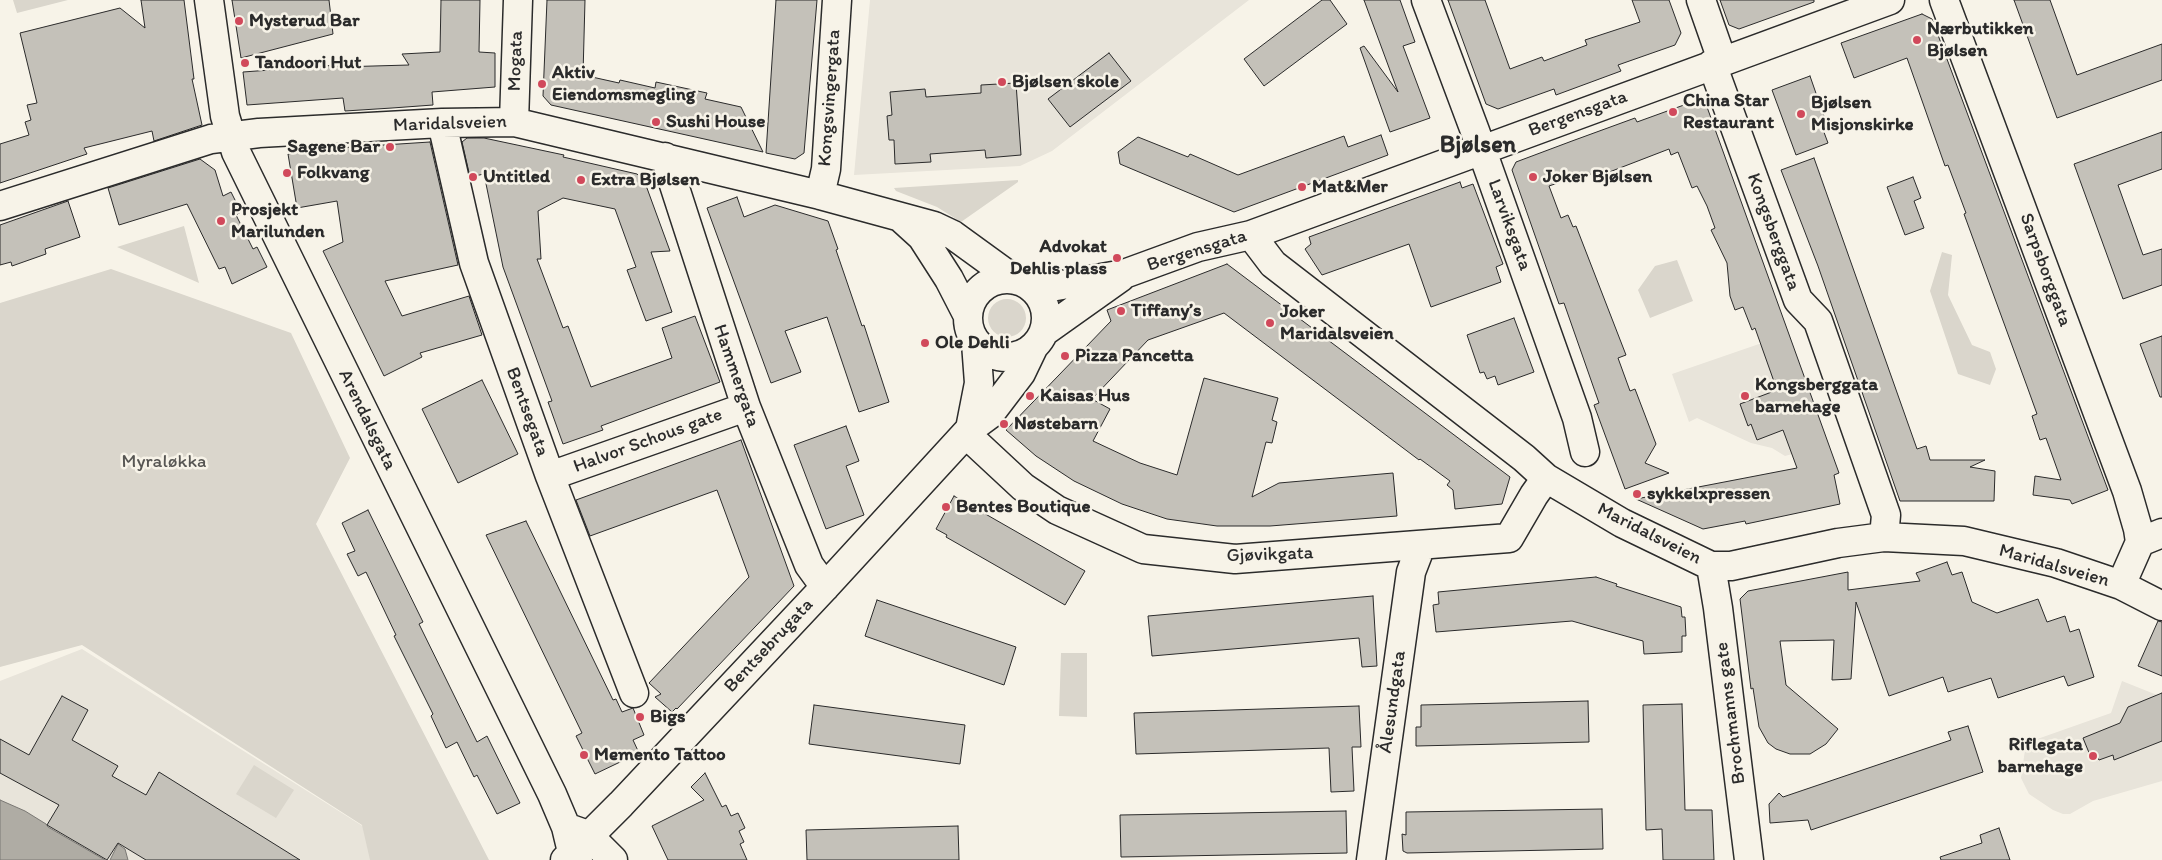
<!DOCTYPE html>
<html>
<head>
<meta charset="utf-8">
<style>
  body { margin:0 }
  canvas { display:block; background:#f7f3e8 }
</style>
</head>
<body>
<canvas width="2162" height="860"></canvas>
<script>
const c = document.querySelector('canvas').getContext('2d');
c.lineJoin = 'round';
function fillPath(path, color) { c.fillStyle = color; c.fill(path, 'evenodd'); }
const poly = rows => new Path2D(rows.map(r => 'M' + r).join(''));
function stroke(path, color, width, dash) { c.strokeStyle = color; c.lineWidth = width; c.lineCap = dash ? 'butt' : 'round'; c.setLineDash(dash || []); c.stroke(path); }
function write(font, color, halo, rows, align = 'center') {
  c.font = font + ' Itim,sans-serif'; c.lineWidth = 5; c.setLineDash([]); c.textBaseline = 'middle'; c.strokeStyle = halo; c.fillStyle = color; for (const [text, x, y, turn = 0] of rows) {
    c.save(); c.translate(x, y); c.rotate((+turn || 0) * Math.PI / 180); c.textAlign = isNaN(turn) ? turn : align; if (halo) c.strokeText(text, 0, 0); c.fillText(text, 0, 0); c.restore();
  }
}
const built = poly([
  [870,0,1249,0,1052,151,1020,166,854,175],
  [1788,334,1792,454,1785,456,1772,448,1751,443,1697,418,1689,422,1672,374],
  [82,649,372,832,384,860,0,860,0,681],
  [2122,681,2162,697,2162,781,2093,801,2070,814,2063,814,2053,810,2029,794,2021,778,2026,743,2111,713]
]);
const green = poly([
  [13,0,68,0,17,13],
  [1018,180,1018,182,961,222,937,207,896,191,894,188],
  [184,226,199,283,117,247],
  [1942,252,1952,255,1948,295,1972,345,1990,352,1996,369,1990,385,1958,374,1930,291],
  [1677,260,1693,301,1650,318,1638,290,1655,266],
  [111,269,291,333,350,458,316,524,489,860,370,860,362,825,82,645,0,667,0,303],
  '988 318a19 19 0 1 1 38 0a19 19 0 1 1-38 0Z',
  [1061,653,1087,653,1087,717,1059,716],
  [254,765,294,790,276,818,236,794]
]);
const water = poly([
  [0,800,25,811,46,824,48,827,105,860,0,860,0,800],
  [118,844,125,849,128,860,110,860,118,844]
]);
const building = poly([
  [141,0,184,0,194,79,192,79,202,125,154,141,152,131,84,148,87,154,0,183,0,144,29,135,25,122,31,120,27,105,37,103,20,33,120,8,145,28,141,0],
  [232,0,329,0,333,34,241,58,232,0],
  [441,0,480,0,479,52,495,53,495,87,432,92,433,105,392,108,345,111,343,98,247,105,243,72,338,65,338,67,409,65,402,54,440,52,441,0],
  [547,0,585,0,583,75,619,83,620,80,655,88,656,82,707,93,705,99,741,107,763,152,551,105,543,96,547,0],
  [776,0,817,0,804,153,795,159,766,153,776,0],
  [1322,0,1330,0,1347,24,1264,86,1244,59,1322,0],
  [1364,0,1400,0,1415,42,1403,46,1430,118,1390,132,1360,48,1364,46,1398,92,1364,0],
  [1448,0,1485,0,1510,69,1542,57,1544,61,1587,45,1585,40,1640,22,1632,0,1669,0,1681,33,1675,45,1618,65,1621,71,1556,95,1554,89,1498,109,1486,104,1448,0],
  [1720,0,1814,0,1814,2,1739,29,1729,25,1720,0],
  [2014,0,2050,0,2077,75,2162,44,2162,80,2057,118,2014,0],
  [1922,14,1932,19,2108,490,2072,504,2070,500,2033,495,2035,476,2061,480,2046,438,2040,440,2032,416,2037,414,2028,389,1964,214,1966,213,1948,165,1945,166,1907,58,1854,78,1841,43,1922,14],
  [1109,53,1131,81,1070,127,1048,99,1109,53],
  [1810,76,1827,125,1822,127,1828,143,1796,155,1772,90,1810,76],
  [1016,83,1021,155,986,158,985,150,930,154,931,162,895,164,894,140,889,140,887,116,892,115,890,92,925,89,926,97,981,93,981,85,1016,83],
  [1695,101,1707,107,1839,473,1834,475,1840,504,1746,524,1745,521,1703,529,1636,499,1797,468,1783,430,1757,440,1751,424,1748,426,1740,404,1777,390,1755,328,1752,330,1743,307,1735,310,1730,296,1727,263,1711,230,1715,228,1707,206,1697,186,1692,188,1678,152,1671,155,1669,149,1599,176,1597,172,1585,176,1584,174,1549,186,1561,218,1568,215,1573,227,1576,226,1626,355,1618,358,1630,391,1635,389,1656,444,1645,463,1669,473,1625,489,1608,443,1594,405,1599,403,1564,303,1559,304,1512,170,1516,162,1572,141,1635,118,1637,122,1695,101],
  [2162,132,2162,169,2118,185,2143,255,2162,249,2162,285,2123,299,2074,164,2162,132],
  [1381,135,1388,155,1234,212,1120,164,1118,152,1138,137,1188,157,1190,154,1238,175,1344,136,1348,147,1381,135],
  [467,138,484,138,564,155,563,157,637,174,644,180,670,251,651,252,672,312,646,321,627,270,636,267,615,209,563,198,538,211,541,259,537,259,563,328,568,326,591,387,672,358,662,328,695,316,720,382,601,426,603,430,563,444,548,402,552,401,503,267,484,174,470,177,462,142,467,138],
  [430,142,458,265,385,281,402,316,469,296,482,335,420,353,422,357,384,376,323,251,343,242,337,201,297,208,288,154,322,149,430,142],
  [1814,158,1917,449,1926,446,1930,460,1985,460,1970,467,1995,471,1994,501,1900,501,1818,266,1781,170,1814,158],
  [200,159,215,170,223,196,231,192,241,212,236,215,253,249,257,247,267,267,232,284,225,267,219,269,187,204,119,225,108,188,200,159],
  [1913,177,1921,198,1914,201,1924,228,1905,235,1887,187,1913,177],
  [1460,182,1462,188,1473,184,1503,264,1496,267,1501,282,1431,307,1409,244,1322,275,1305,249,1311,244,1309,237,1460,182],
  [737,197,744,217,775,205,828,221,838,249,836,250,862,326,864,325,889,402,859,412,827,317,785,331,801,372,771,383,707,208,737,197],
  [68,201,80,237,45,249,46,254,12,266,11,262,0,265,0,225,68,201],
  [1227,264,1510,477,1502,504,1455,509,1453,490,1447,485,1450,481,1420,459,1419,460,1224,313,1148,340,1092,399,1110,409,1093,441,1140,463,1177,475,1204,378,1278,398,1272,420,1277,422,1272,443,1266,442,1252,497,1279,483,1393,473,1397,516,1270,526,1217,526,1167,519,1122,504,1074,481,1036,456,1006,430,1111,321,1107,310,1227,264],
  [1514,318,1534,372,1498,385,1495,376,1487,379,1484,372,1480,373,1467,335,1514,318],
  [2162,336,2162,397,2160,397,2140,344,2162,336],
  [482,380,518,454,458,483,422,409,482,380],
  [846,426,859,461,846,466,864,515,826,529,794,445,846,426],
  [741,440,794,586,677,709,676,708,672,712,655,697,661,694,649,683,749,577,717,490,590,536,576,500,741,440],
  [954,496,1085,571,1065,605,946,537,947,535,936,529,954,496],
  [368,510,423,622,419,624,477,742,487,736,520,803,497,814,477,775,474,777,457,742,446,748,431,716,433,714,394,636,396,635,366,572,358,576,347,554,355,551,342,523,368,510],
  [526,521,613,700,616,699,622,712,633,708,644,735,633,740,639,753,595,774,576,736,582,733,486,535,526,521],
  [1947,562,1952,575,1962,572,1972,602,1997,613,2038,599,2047,622,2065,616,2070,632,2079,629,2094,677,2068,686,2064,676,1998,698,1991,678,1948,692,1943,677,1889,696,1856,602,1851,679,1832,680,1834,640,1780,641,1786,685,1838,729,1826,744,1810,754,1790,754,1776,749,1768,743,1759,727,1753,688,1751,689,1740,599,1748,591,1848,572,1848,590,1920,581,1916,573,1947,562],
  [1596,577,1617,584,1616,586,1681,607,1682,617,1685,617,1686,636,1682,636,1682,652,1644,654,1643,641,1572,621,1436,632,1433,605,1439,604,1438,592,1596,577],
  [1373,596,1377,666,1362,667,1359,638,1152,656,1148,616,1373,596],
  [877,600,1016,647,1004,685,865,636,877,600],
  [2158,621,2162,622,2162,676,2138,666,2158,621],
  [2162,693,2162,741,2114,760,2113,755,2099,760,2097,757,2092,760,2083,738,2120,723,2128,707,2162,693],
  [62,696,88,710,72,740,118,766,112,776,146,795,159,772,300,860,146,860,118,843,107,860,47,825,59,805,0,773,0,739,29,755,62,696],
  [1588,701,1589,742,1416,746,1416,727,1421,727,1421,705,1588,701],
  [1682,704,1685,810,1712,810,1714,860,1663,860,1662,829,1646,830,1643,705,1682,704],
  [814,705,965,725,960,764,809,744,814,705],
  [1359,706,1361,747,1352,747,1354,791,1331,792,1329,748,1136,754,1134,713,1359,706],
  [1968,726,1983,772,1811,830,1808,820,1770,823,1769,804,1779,793,1783,797,1951,740,1948,732,1968,726],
  [705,773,722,807,726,805,731,816,738,813,745,828,739,831,744,842,740,844,747,860,668,860,652,826,704,800,691,787,705,773],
  [1602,809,1603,849,1407,853,1403,851,1402,834,1406,835,1406,812,1602,809],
  [1346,811,1347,853,1121,857,1120,815,1346,811],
  [958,826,959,860,807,860,806,830,958,826],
  [1999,828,2010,860,1941,860,1940,857,1982,843,1980,835,1999,828]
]);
const minor = poly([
  [209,0,225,116,236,152,552,794,566,827,572,852,578,860],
  [1426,0,1475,131,1577,418,1585,452],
  [1701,0,1722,60],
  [1944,0,2127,491,2138,529,2140,542],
  [1712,64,1798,300,1818,321,1886,515,1884,537],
  [514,122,518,0],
  [442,123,474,263,550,476,634,693],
  [665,157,746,407,809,565,825,587],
  [820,195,826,169,837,0],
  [0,206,211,139,259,133,442,123,514,122,820,195,934,226,953,235,1015,280],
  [900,217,922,237,949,279,967,314],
  [1251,235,1273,264,1524,458,1546,478,1622,523,1711,566,1731,566,1838,543,1884,537,1964,541,2056,563,2121,585,2162,606],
  '968 318a39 39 0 1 1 78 0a39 39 0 1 1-78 0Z',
  [1034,290,1124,274,1198,247,1251,235,1890,0],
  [1045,331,1121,277],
  [970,429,979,383,976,343],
  [966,434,1023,487,1057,510,1143,549,1235,559,1509,538,1534,495,1546,478],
  [550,476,746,407],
  [1711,566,1718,608,1749,860],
  [2121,585,2140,542,2162,533],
  [571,829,588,835,613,860],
  [565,860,621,804,825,587,970,429,989,415,1021,373,1033,348],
  [1371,860,1411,572,1421,546]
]);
const markers = [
  [239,21,5,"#d1495b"],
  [1917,40,5,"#d1495b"],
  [245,63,5,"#d1495b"],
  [1002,82,5,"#d1495b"],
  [542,84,5,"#d1495b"],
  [1673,112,5,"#d1495b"],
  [1801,114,5,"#d1495b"],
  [656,122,5,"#d1495b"],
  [390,147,5,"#d1495b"],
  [287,173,5,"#d1495b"],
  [473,177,5,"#d1495b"],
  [1533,177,5,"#d1495b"],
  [581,180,5,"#d1495b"],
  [1302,187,5,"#d1495b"],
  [221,221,5,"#d1495b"],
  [1117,258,5,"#d1495b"],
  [1121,311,5,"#d1495b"],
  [1270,323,5,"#d1495b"],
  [925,343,5,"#d1495b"],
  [1065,356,5,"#d1495b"],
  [1030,396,5,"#d1495b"],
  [1745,396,5,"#d1495b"],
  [1004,424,5,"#d1495b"],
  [1637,494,5,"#d1495b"],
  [946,507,5,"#d1495b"],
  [640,717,5,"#d1495b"],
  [584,755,5,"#d1495b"],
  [2093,756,5,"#d1495b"]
];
const poiNames = [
  ["Mysterud Bar",249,21],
  ["Nærbutikken",1927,29],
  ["Bjølsen",1927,51],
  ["Tandoori Hut",255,63],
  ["Aktiv",552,73],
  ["Eiendomsmegling",552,95],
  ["Bjølsen skole",1012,82],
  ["China Star",1683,101],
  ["Restaurant",1683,123],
  ["Bjølsen",1811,103],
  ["Misjonskirke",1811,125],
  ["Sushi House",666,122],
  ["Sagene Bar",380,147,"right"],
  ["Folkvang",297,173],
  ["Untitled",483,177],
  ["Joker Bjølsen",1543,177],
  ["Extra Bjølsen",591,180],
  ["Mat&Mer",1312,187],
  ["Prosjekt",231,210],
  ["Marilunden",231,232],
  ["Advokat",1107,247,"right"],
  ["Dehlis plass",1107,269,"right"],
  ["Tiffany’s",1131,311],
  ["Joker",1280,312],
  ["Maridalsveien",1280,334],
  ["Ole Dehli",935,343],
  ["Pizza Pancetta",1075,356],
  ["Kongsberggata",1755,385],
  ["barnehage",1755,407],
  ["Kaisas Hus",1040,396],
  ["Nøstebarn",1014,424],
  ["sykkelxpressen",1647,494],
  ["Bentes Boutique",956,507],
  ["Bigs",650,717],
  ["Riflegata",2083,745,"right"],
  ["barnehage",2083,767,"right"],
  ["Memento Tattoo",594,755]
];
const streetNames = [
  ["Mogata",516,61,-88],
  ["Kongsvingergata",830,98,-86],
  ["Bergensgata",1578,114,-20],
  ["Maridalsveien",450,124,-2],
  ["Larviksgata",1509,225,70],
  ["Kongsberggata",1773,232,70],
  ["Bergensgata",1197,251,-17],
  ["Sarpsborggata",2045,270,70],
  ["Hammergata",736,376,71],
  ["Bentsegata",527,412,70],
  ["Arendalsgata",367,420,64],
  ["Halvor Schous gate",648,441,-20],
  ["Maridalsveien",1649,534,27],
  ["Gjøvikgata",1270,555,-2],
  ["Maridalsveien",2054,566,16],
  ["Bentsebrugata",769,646,-47],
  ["Ålesundgata",1393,702,-82],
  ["Brochmanns gate",1731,713,-97]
];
const parkNames = [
  ["Myraløkka",164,462]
];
const districtNames = [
  ["Bjølsen",1478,146]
];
fillPath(built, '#e8e4da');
fillPath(green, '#dad6cc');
fillPath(water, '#afaca4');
stroke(water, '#7a7874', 1);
fillPath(building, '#c4c1b9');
stroke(building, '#2b2b2b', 1);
stroke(minor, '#2b2b2b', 31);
stroke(minor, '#f7f3e8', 28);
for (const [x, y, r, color] of markers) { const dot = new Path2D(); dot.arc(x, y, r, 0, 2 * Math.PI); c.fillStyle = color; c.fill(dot); stroke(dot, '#f7f3e8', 2); }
write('bold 19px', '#2b2b2b', '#f7f3e8', poiNames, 'left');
write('19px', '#2b2b2b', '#f7f3e8', streetNames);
write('19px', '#575653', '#f7f3e8', parkNames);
write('bold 24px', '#2b2b2b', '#f7f3e8', districtNames);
</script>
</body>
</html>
